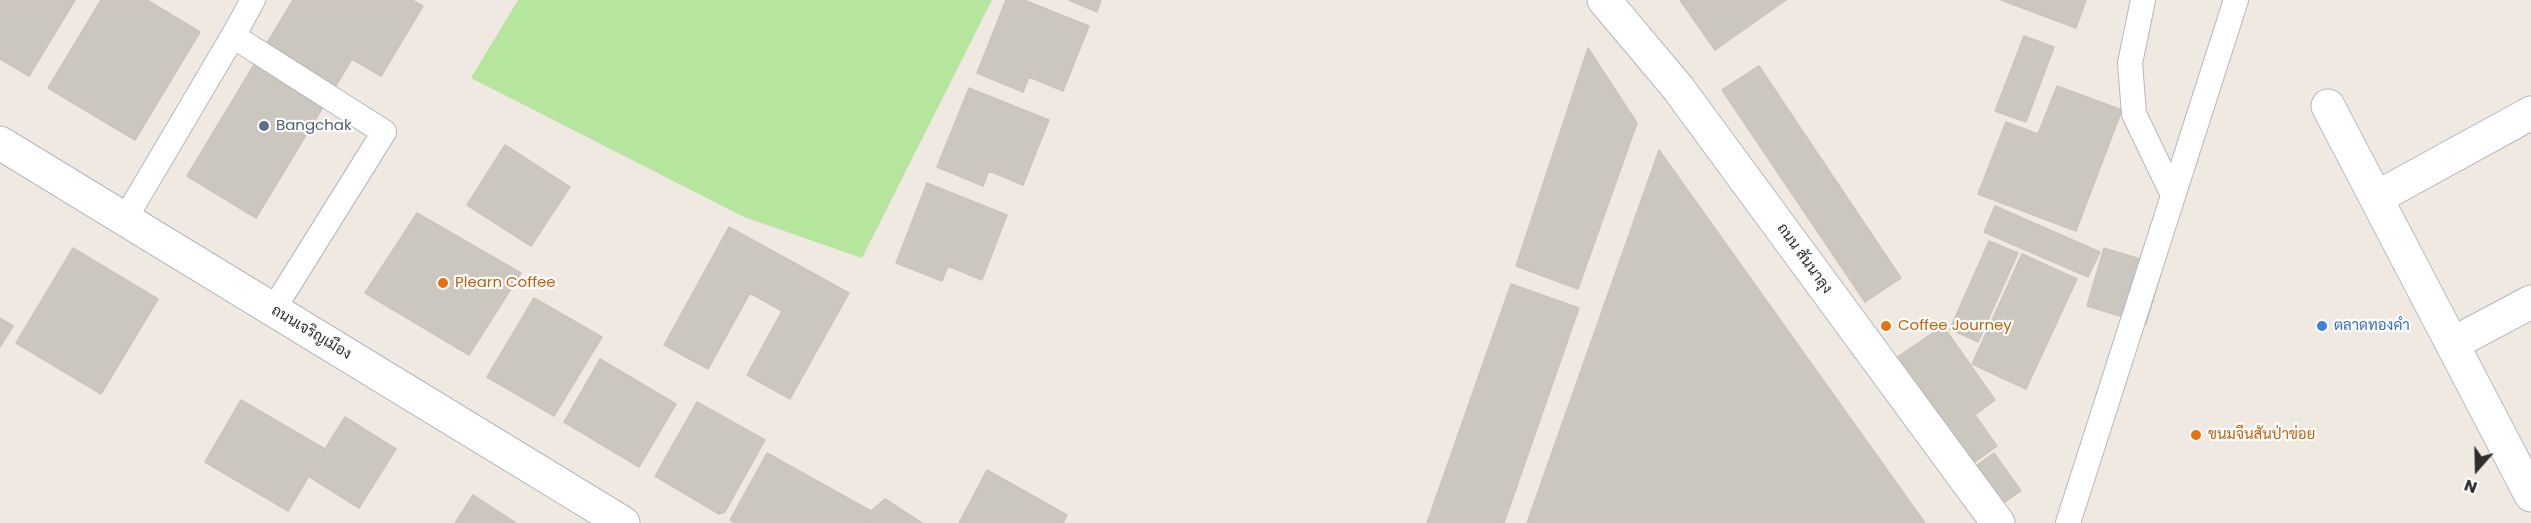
<!DOCTYPE html>
<html>
<head>
<meta charset="utf-8">
<style>
  body { margin:0 }
  #map { position:relative; width:2531px; height:523px; overflow:hidden; background:#efe9e1; font-family:Poppins,sans-serif }
  canvas { display:block }
  .north { position:absolute; left:2447px; top:439px; width:60px; height:60px; -webkit-text-stroke:4px #fff; paint-order:stroke; rotate:200deg; font-size:16px; font-weight:700; line-height:24px; text-align:center; color:#2e2e2e }
  .north::after { content:''; display:block; margin:auto; width:21px; height:27px; background:#2e2e2e; clip-path:polygon(50% 0,100% 100%,50% 72%,0 100%) }
</style>
</head>
<body>
<div id="map">
<canvas width="2531" height="523"></canvas>
<div class="north">N</div>
</div>
<script>
const c = document.querySelector('canvas').getContext('2d');
c.lineJoin = 'round';
function fillPath(path, color) { c.fillStyle = color; c.fill(path, 'evenodd'); }
const poly = rows => new Path2D(rows.map(r => 'M' + r).join(''));
function stroke(path, color, width, dash) { c.strokeStyle = color; c.lineWidth = width; c.lineCap = dash ? 'butt' : 'round'; c.setLineDash(dash || []); c.stroke(path); }
function write(font, color, halo, rows, align = 'center') {
  c.font = font + ' Poppins,Sarabun,sans-serif'; c.lineWidth = 4.5; c.setLineDash([]); c.textBaseline = 'middle'; c.strokeStyle = halo; c.fillStyle = color; for (const [text, x, y, turn = 0] of rows) {
    c.save(); c.translate(x, y); c.rotate((+turn || 0) * Math.PI / 180); c.textAlign = isNaN(turn) ? turn : align; if (halo) c.strokeText(text, 0, 0); c.fillText(text, 0, 0); c.restore();
  }
}
const green = poly([
  [518,0,992,0,862,258,744,217,471,78]
]);
const building = poly([
  [0,0,75,0,29,76,0,59,0,0],
  [101,0,147,0,200,32,135,140,48,88,101,0],
  [293,0,412,0,423,6,381,76,352,59,256,218,187,176,293,0],
  [1006,0,1024,0,1089,26,1063,91,1029,77,1023,92,977,73,1006,0],
  [1069,0,1101,0,1097,12,1069,0],
  [1680,0,1786,0,1715,50,1680,0],
  [2001,0,2086,0,2076,28,2001,0],
  [2024,36,2054,47,2026,122,1995,111,2024,36],
  [1588,48,1637,123,1578,289,1516,266,1588,48],
  [1759,66,1901,278,1865,302,1722,90,1759,66],
  [2057,86,2122,110,2076,231,1978,194,2006,122,2038,134,2057,86],
  [969,88,1049,120,1023,185,989,171,983,186,937,167,969,88],
  [505,145,570,187,531,246,467,205,505,145],
  [1659,150,1925,523,1527,523,1659,150],
  [927,183,1007,215,982,280,948,266,942,281,896,263,927,183],
  [1995,206,2100,252,2088,277,1984,232,1995,206],
  [417,213,521,273,469,355,365,293,417,213],
  [729,227,849,293,790,399,747,375,782,311,750,293,708,369,664,345,729,227],
  [1989,241,2018,253,1978,342,1950,329,1989,241],
  [73,248,158,299,101,394,16,343,73,248],
  [2104,248,2163,266,2146,324,2087,306,2104,248],
  [2022,254,2077,279,2026,389,1972,364,2022,254],
  [1511,284,1579,308,1504,523,1427,523,1511,284],
  [534,298,602,337,554,416,487,377,534,298],
  [0,318,13,326,0,347,0,318],
  [1943,326,1995,400,1975,415,1997,446,1965,469,1890,362,1943,326],
  [600,359,676,404,639,467,564,422,600,359],
  [241,400,325,449,288,511,205,462,241,400],
  [697,402,765,440,725,512,719,514,655,476,697,402],
  [345,417,396,449,359,508,308,476,345,417],
  [767,453,871,511,864,523,735,523,730,520,767,453],
  [1994,453,2021,491,1996,508,1969,471,1994,453],
  [987,470,1067,515,1063,523,959,523,987,470],
  [473,495,516,523,455,523,473,495],
  [885,499,922,523,864,523,871,511,885,499]
]);
const lane = poly([
  [2143,0,2130,63,2134,114,2173,195],
  [233,36,253,0],
  [125,219,233,36,384,132,273,310],
  [2068,523,2236,0]
]);
const street = poly([
  [1604,0,1678,88,1998,523],
  [2328,106,2531,495],
  [2376,198,2531,113],
  [2452,344,2531,302]
]);
const secondary = poly([
  [0,143,623,523]
]);
const markers = [
  [264,126,6,"#5c6f8a"],
  [443,283,6,"#e8710a"],
  [1886,326,6,"#e8710a"],
  [2322,326,6,"#3f7fe0"],
  [2196,435,6,"#e8710a"]
];
const serviceNames = [
  ["Bangchak",276,126]
];
const streetNames = [
  ["ถนน สันนาลุง",1804,259,54],
  ["ถนนเจริญเมือง",311,333,31]
];
const foodNames = [
  ["Plearn Coffee",455,283],
  ["Coffee Journey",1898,326],
  ["ขนมจีนสันป่าข่อย",2208,435]
];
const shopNames = [
  ["ตลาดทองคำ",2334,326]
];
fillPath(green, '#b6e59e');
fillPath(building, '#cbc7bf');
stroke(building, '#cbc5ba', 1.5);
stroke(lane, '#b4b7c1', 26);
stroke(street, '#b4b7c1', 35);
stroke(secondary, '#b4b7c1', 35);
stroke(lane, '#fff', 24);
stroke(street, '#fff', 33);
stroke(secondary, '#fff', 33);
for (const [x, y, r, color] of markers) { const dot = new Path2D(); dot.arc(x, y, r, 0, 2 * Math.PI); c.fillStyle = color; c.fill(dot); stroke(dot, '#fff', 2); }
write('15px', '#4e5e75', '#fff', serviceNames, 'left');
write('15px', '#2e2e2e', '#fff', streetNames);
write('15px', '#c56008', '#fff', foodNames, 'left');
write('15px', '#366cbe', '#fff', shopNames, 'left');
</script>
</body>
</html>
